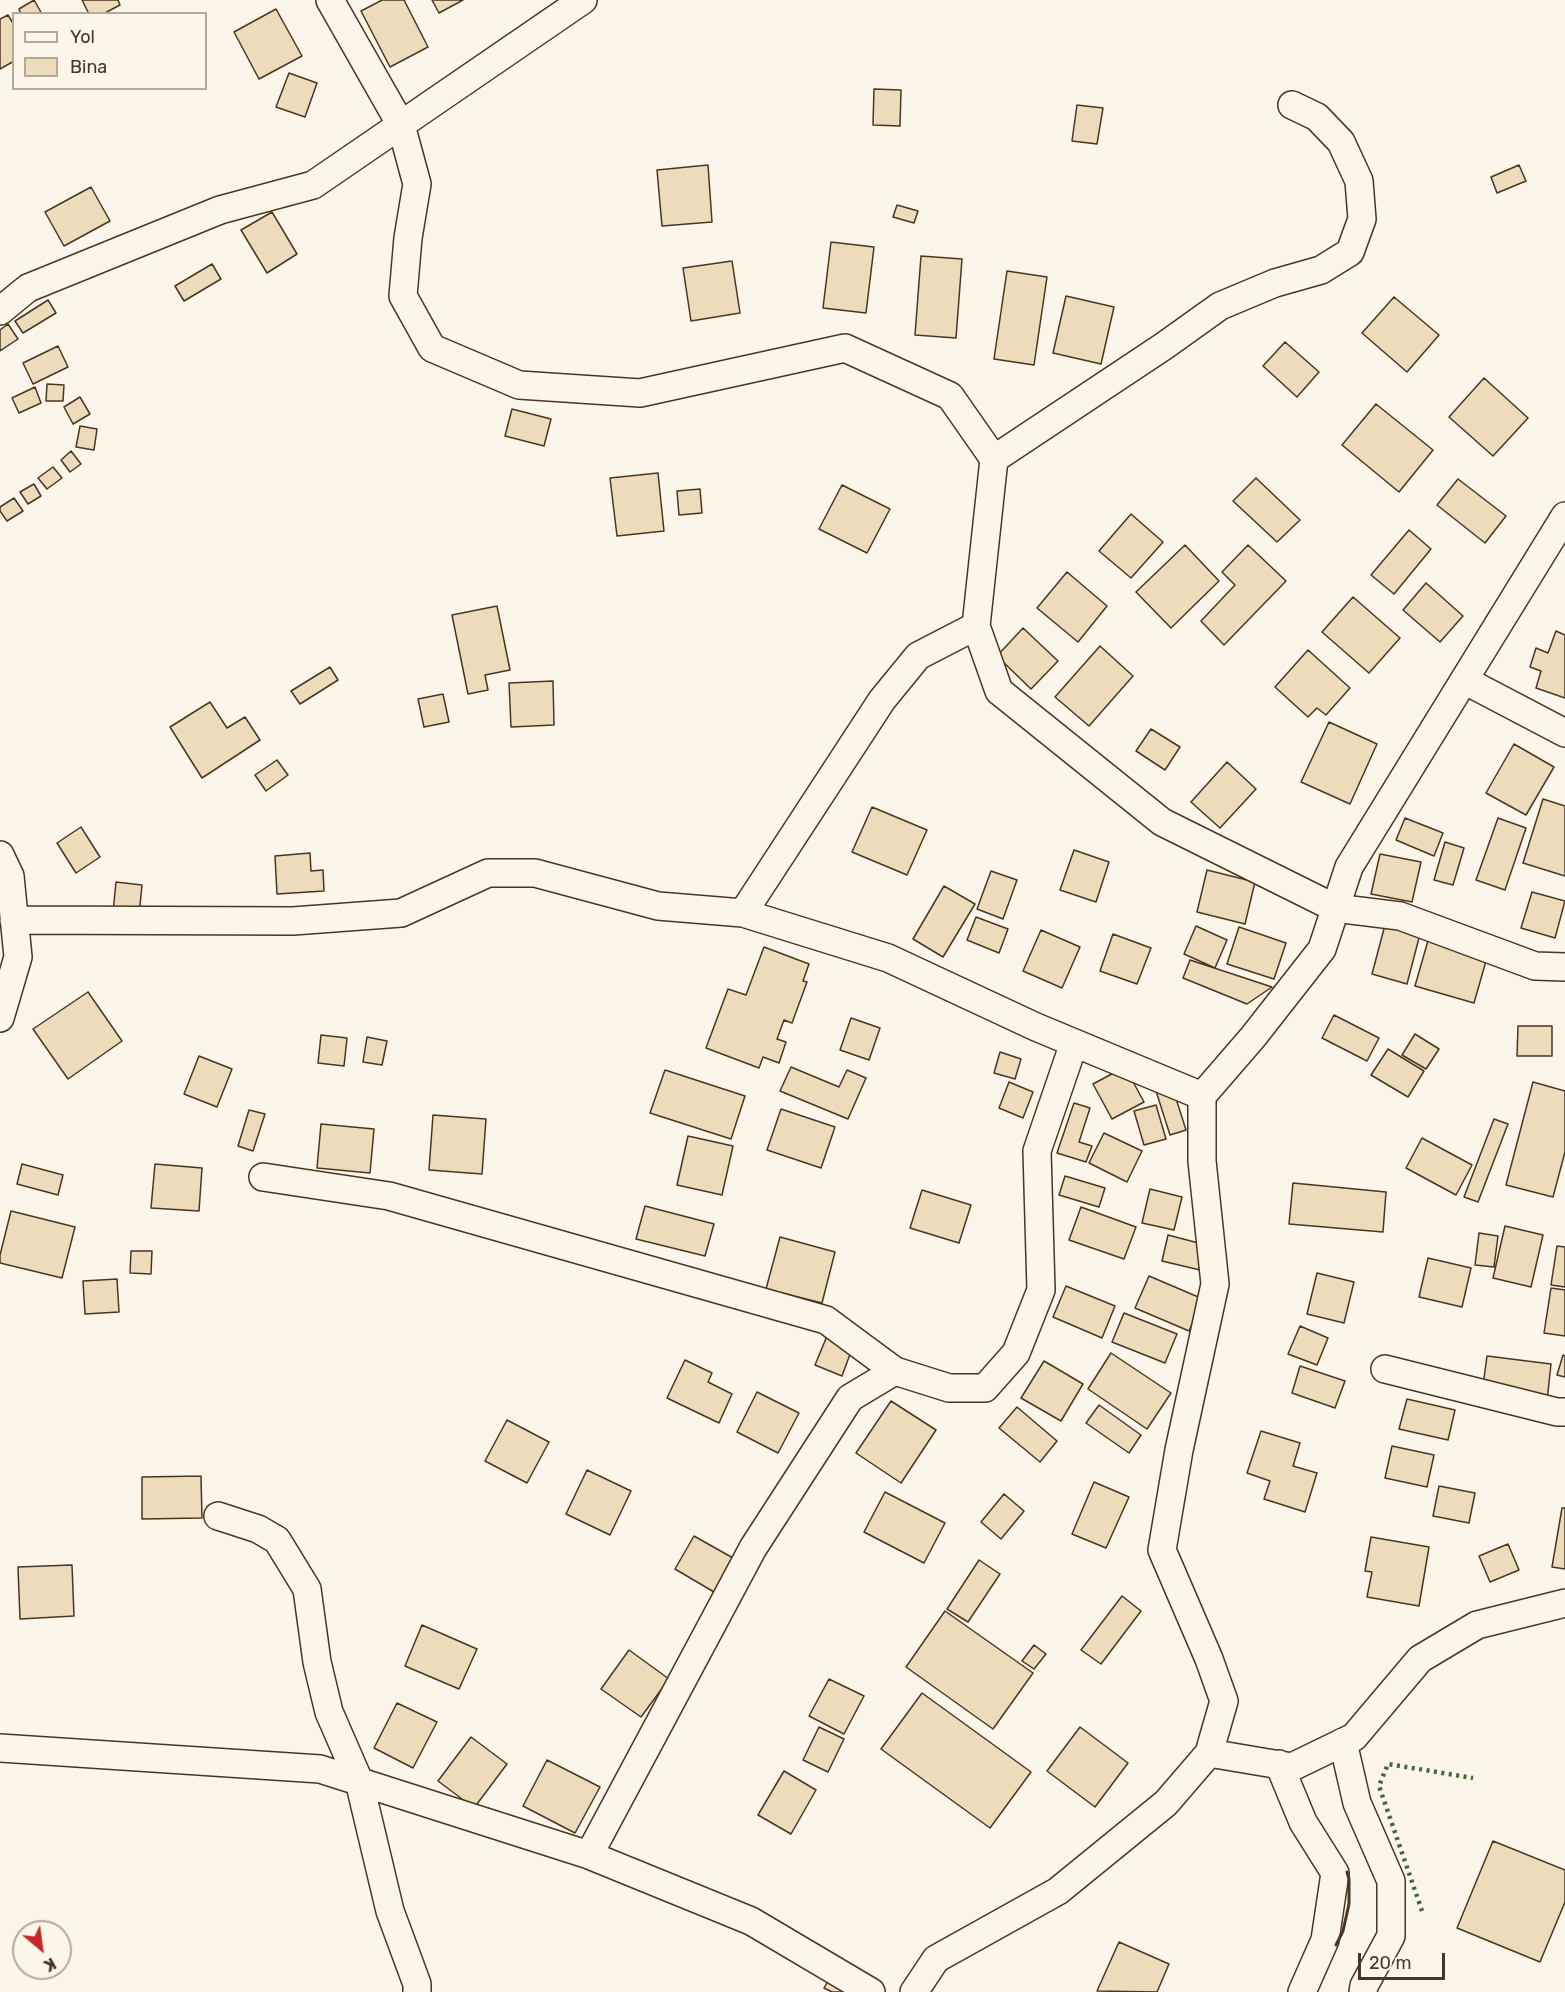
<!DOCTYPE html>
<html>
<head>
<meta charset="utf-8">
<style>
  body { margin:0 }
  #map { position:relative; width:1565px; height:1992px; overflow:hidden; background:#fbf6e9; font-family:Rubik,sans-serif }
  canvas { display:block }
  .legend { position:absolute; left:12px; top:12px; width:195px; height:78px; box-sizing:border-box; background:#fbf6e9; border:2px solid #b4a999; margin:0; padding:8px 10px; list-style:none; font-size:18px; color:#4a3520 }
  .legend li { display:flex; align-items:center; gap:12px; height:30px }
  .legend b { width:30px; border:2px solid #b4a999 }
  .north { position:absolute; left:12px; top:1920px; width:60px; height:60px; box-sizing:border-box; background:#fbf6e9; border:2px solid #b4a999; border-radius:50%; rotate:151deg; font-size:16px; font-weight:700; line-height:24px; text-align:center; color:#4a3520 }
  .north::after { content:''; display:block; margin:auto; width:21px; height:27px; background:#c62828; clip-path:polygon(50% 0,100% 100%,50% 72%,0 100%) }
  .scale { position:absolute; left:1358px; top:1953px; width:87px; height:27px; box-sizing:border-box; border:3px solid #4a3520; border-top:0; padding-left:8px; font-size:18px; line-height:21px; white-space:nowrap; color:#4a3520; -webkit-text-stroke:4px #fbf6e9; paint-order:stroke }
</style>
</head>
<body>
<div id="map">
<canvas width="1565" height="1992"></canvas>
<ul class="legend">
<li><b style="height:8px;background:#fbf6e9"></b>Yol</li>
<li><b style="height:16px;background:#ecdcbc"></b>Bina</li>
</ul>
<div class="north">K</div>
<div class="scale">20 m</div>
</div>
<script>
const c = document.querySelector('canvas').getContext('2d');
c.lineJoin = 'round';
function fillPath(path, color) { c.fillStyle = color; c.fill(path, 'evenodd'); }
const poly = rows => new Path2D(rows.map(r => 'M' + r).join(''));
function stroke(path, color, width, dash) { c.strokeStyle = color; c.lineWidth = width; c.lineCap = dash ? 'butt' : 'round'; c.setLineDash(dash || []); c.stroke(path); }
const building = poly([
  [34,0,42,14,21,14,19,9,34,0],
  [82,0,118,0,120,5,103,14,89,14,82,0],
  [382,0,404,0,428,47,390,67,361,11,382,0],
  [432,0,463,0,439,13,432,0],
  [276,9,302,56,259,79,234,32,276,9],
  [8,15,14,25,14,61,0,69,0,19,8,15],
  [289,73,317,83,305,117,276,107,289,73],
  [874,89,901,90,900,126,873,125,874,89],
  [1077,105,1103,108,1097,144,1072,141,1077,105],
  [708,165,712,222,662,226,657,170,708,165],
  [1519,165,1526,181,1497,193,1491,177,1519,165],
  [91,187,110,221,64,246,45,212,91,187],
  [897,205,918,211,914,223,893,217,897,205],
  [272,212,297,254,267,273,241,230,272,212],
  [831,242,874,247,866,313,823,308,831,242],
  [921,256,962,259,956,338,915,335,921,256],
  [732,261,740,313,691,321,683,268,732,261],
  [212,264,221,279,184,301,175,286,212,264],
  [1007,271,1047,277,1034,365,994,359,1007,271],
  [1066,296,1114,307,1101,364,1053,353,1066,296],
  [1394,297,1439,335,1407,372,1362,333,1394,297],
  [48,300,56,313,23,333,15,321,48,300],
  [8,324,18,339,0,351,0,330,8,324],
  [1285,342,1319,372,1297,397,1263,366,1285,342],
  [58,346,68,367,33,384,23,363,58,346],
  [1484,378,1528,418,1493,456,1449,417,1484,378],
  [47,384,64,385,63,401,46,401,47,384],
  [35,387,41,403,19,413,12,398,35,387],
  [80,397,90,414,73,424,64,407,80,397],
  [1376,404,1433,450,1399,492,1342,445,1376,404],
  [512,409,551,419,544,446,505,436,512,409],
  [80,426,97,429,94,450,76,447,80,426],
  [71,451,81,464,70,472,61,460,71,451],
  [53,467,62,478,47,489,38,478,53,467],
  [658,473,664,531,617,536,610,478,658,473],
  [1256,478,1300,520,1277,542,1233,501,1256,478],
  [1458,479,1506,516,1485,543,1437,505,1458,479],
  [34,484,41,496,28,504,20,492,34,484],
  [842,485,890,509,867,553,819,529,842,485],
  [700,489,702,513,679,515,677,491,700,489],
  [14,498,23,511,7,521,0,511,0,507,14,498],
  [1131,514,1163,542,1131,578,1099,551,1131,514],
  [1409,530,1431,549,1394,594,1371,575,1409,530],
  [1185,545,1219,581,1171,628,1136,592,1185,545],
  [1248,545,1286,581,1224,645,1201,621,1235,585,1222,572,1248,545],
  [1067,572,1107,606,1078,642,1037,608,1067,572],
  [1426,583,1463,616,1440,642,1403,610,1426,583],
  [1353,597,1400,638,1369,673,1322,632,1353,597],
  [497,606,510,670,485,675,488,690,468,694,452,615,497,606],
  [1023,628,1058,661,1031,689,997,656,1023,628],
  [1556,631,1565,635,1565,698,1536,688,1541,671,1530,667,1536,648,1548,653,1556,631],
  [1100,646,1133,676,1089,726,1055,697,1100,646],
  [1308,650,1350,688,1326,715,1317,708,1308,717,1275,687,1308,650],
  [330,667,338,680,300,704,291,691,330,667],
  [553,681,554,725,511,727,509,683,553,681],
  [443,694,449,722,424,727,418,699,443,694],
  [210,702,227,728,245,717,260,740,202,778,170,727,210,702],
  [1329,722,1377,744,1350,804,1301,782,1329,722],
  [1151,729,1180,747,1165,770,1136,751,1151,729],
  [1514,744,1554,767,1526,815,1486,793,1514,744],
  [277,760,288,775,266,791,255,775,277,760],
  [1227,762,1256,789,1220,828,1191,802,1227,762],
  [1543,799,1565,806,1565,876,1523,863,1543,799],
  [872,807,927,830,907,875,852,852,872,807],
  [1405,818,1443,833,1434,856,1396,840,1405,818],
  [1498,818,1526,828,1505,890,1476,880,1498,818],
  [81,827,100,857,76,873,57,843,81,827],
  [1445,842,1464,848,1453,885,1434,880,1445,842],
  [1074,850,1109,862,1096,902,1060,890,1074,850],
  [310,853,311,871,323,870,324,891,277,894,275,856,310,853],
  [1380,854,1421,862,1412,902,1371,894,1380,854],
  [1207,870,1255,882,1245,924,1197,912,1207,870],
  [991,871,1017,880,1003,919,977,909,991,871],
  [116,882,142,885,139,916,113,912,116,882],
  [944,886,975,904,943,957,913,939,944,886],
  [1532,892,1565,901,1555,938,1521,928,1532,892],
  [976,917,1008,929,999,953,967,940,976,917],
  [1385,925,1420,934,1407,984,1372,974,1385,925],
  [1196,926,1227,940,1215,968,1184,954,1196,926],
  [1239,927,1286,943,1274,979,1227,964,1239,927],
  [1041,930,1080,947,1062,988,1023,971,1041,930],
  [1113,934,1151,948,1137,984,1100,971,1113,934],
  [1429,937,1488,954,1474,1003,1415,986,1429,937],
  [764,947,809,964,803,981,807,982,792,1023,784,1020,777,1039,786,1042,779,1063,763,1057,759,1068,706,1048,728,989,746,995,764,947],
  [1190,960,1272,987,1247,1004,1183,978,1190,960],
  [88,992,122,1041,68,1079,33,1029,88,992],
  [1334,1015,1379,1038,1367,1061,1322,1038,1334,1015],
  [851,1018,880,1028,869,1060,840,1050,851,1018],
  [1518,1026,1552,1026,1552,1056,1517,1056,1518,1026],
  [1415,1034,1439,1049,1426,1069,1402,1055,1415,1034],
  [321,1035,347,1038,344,1066,318,1063,321,1035],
  [367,1037,387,1041,382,1065,363,1062,367,1037],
  [1388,1049,1424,1071,1408,1097,1371,1075,1388,1049],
  [1000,1052,1021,1059,1015,1079,994,1073,1000,1052],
  [199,1056,232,1069,217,1107,184,1094,199,1056],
  [791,1067,839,1087,847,1070,866,1078,848,1119,780,1091,791,1067],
  [1125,1067,1144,1102,1112,1119,1093,1084,1125,1067],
  [665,1070,745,1096,731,1139,650,1113,665,1070],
  [1009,1082,1033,1092,1023,1118,999,1108,1009,1082],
  [1533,1082,1565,1091,1565,1152,1553,1197,1506,1185,1533,1082],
  [1172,1086,1186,1130,1170,1135,1156,1091,1172,1086],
  [1074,1103,1090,1108,1079,1142,1092,1146,1086,1162,1057,1153,1074,1103],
  [1156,1105,1166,1139,1144,1145,1134,1111,1156,1105],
  [781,1109,835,1127,821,1168,767,1150,781,1109],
  [249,1110,265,1114,253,1151,238,1146,249,1110],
  [433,1115,486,1119,482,1174,429,1170,433,1115],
  [1494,1119,1508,1124,1478,1202,1464,1197,1494,1119],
  [321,1124,374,1129,370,1173,317,1168,321,1124],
  [1104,1133,1142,1151,1127,1182,1089,1163,1104,1133],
  [688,1136,733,1146,722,1195,677,1185,688,1136],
  [1422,1138,1472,1165,1456,1195,1406,1168,1422,1138],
  [22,1164,63,1175,58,1195,17,1184,22,1164],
  [155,1164,202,1168,199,1211,151,1208,155,1164],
  [1065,1176,1105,1188,1099,1207,1059,1195,1065,1176],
  [1293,1183,1386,1192,1383,1232,1289,1224,1293,1183],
  [1150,1189,1182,1197,1174,1230,1142,1223,1150,1189],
  [922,1190,971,1205,959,1243,910,1228,922,1190],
  [645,1206,714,1224,705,1256,636,1239,645,1206],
  [1081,1207,1136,1227,1124,1259,1069,1240,1081,1207],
  [11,1211,75,1227,62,1278,0,1263,0,1255,11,1211],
  [1505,1226,1543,1235,1531,1287,1493,1278,1505,1226],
  [1479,1233,1498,1236,1494,1267,1475,1265,1479,1233],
  [1168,1235,1206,1245,1200,1270,1162,1261,1168,1235],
  [780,1237,835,1252,822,1303,766,1289,780,1237],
  [1557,1246,1565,1247,1565,1287,1551,1285,1557,1246],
  [131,1251,152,1251,151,1274,130,1273,131,1251],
  [1428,1258,1471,1268,1462,1307,1419,1297,1428,1258],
  [1317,1273,1354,1282,1344,1323,1307,1314,1317,1273],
  [1149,1276,1203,1299,1189,1331,1135,1308,1149,1276],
  [117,1279,119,1312,85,1314,83,1281,117,1279],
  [1066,1286,1115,1306,1102,1338,1053,1317,1066,1286],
  [1551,1288,1565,1290,1565,1336,1544,1333,1551,1288],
  [1124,1313,1177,1334,1165,1363,1112,1342,1124,1313],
  [1300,1326,1328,1338,1317,1365,1288,1354,1300,1326],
  [827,1336,853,1346,842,1376,815,1365,827,1336],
  [1111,1353,1171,1393,1147,1429,1088,1389,1111,1353],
  [1563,1355,1565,1356,1565,1377,1557,1375,1563,1355],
  [1487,1356,1551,1364,1547,1401,1482,1393,1487,1356],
  [685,1360,712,1373,708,1382,732,1394,719,1423,667,1398,685,1360],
  [1044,1361,1083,1384,1061,1421,1021,1398,1044,1361],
  [1300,1366,1345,1381,1335,1408,1292,1393,1300,1366],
  [757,1392,799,1413,778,1453,737,1432,757,1392],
  [1407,1399,1455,1410,1448,1440,1399,1429,1407,1399],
  [891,1401,936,1430,901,1483,856,1453,891,1401],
  [1099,1405,1141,1435,1129,1453,1086,1423,1099,1405],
  [1017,1407,1057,1441,1040,1462,999,1428,1017,1407],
  [507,1420,549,1442,527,1483,485,1461,507,1420],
  [1261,1431,1300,1443,1293,1466,1317,1473,1305,1512,1264,1499,1270,1481,1247,1473,1261,1431],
  [1392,1446,1434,1455,1427,1487,1385,1478,1392,1446],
  [587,1470,631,1491,610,1535,566,1514,587,1470],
  [201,1476,202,1518,142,1519,142,1477,201,1476],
  [1094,1482,1129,1497,1106,1548,1072,1534,1094,1482],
  [1439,1486,1475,1493,1469,1523,1433,1516,1439,1486],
  [885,1492,945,1523,924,1563,864,1532,885,1492],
  [1004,1494,1024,1511,1001,1539,981,1522,1004,1494],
  [1562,1508,1565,1508,1565,1569,1552,1567,1562,1508],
  [694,1536,733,1558,714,1592,675,1569,694,1536],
  [1371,1537,1429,1547,1419,1606,1367,1597,1372,1572,1365,1571,1371,1537],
  [1508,1544,1519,1570,1490,1582,1479,1556,1508,1544],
  [979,1560,1000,1574,968,1622,947,1609,979,1560],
  [72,1565,74,1616,20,1619,18,1567,72,1565],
  [1122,1596,1141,1611,1101,1664,1081,1650,1122,1596],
  [945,1611,1033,1673,993,1729,906,1667,945,1611],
  [422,1625,477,1649,459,1689,405,1666,422,1625],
  [1034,1645,1046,1654,1034,1669,1022,1661,1034,1645],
  [629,1650,669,1679,641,1717,601,1689,629,1650],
  [829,1679,864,1696,844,1734,809,1716,829,1679],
  [922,1693,1031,1772,990,1828,881,1749,922,1693],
  [397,1703,437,1722,413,1768,374,1748,397,1703],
  [819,1727,844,1739,828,1772,803,1760,819,1727],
  [1080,1727,1128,1763,1095,1807,1047,1771,1080,1727],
  [471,1737,507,1764,474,1808,438,1781,471,1737],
  [547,1760,600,1787,575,1833,523,1806,547,1760],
  [784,1771,816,1790,791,1834,758,1815,784,1771],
  [1493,1841,1565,1870,1565,1902,1540,1962,1457,1928,1493,1841],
  [1119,1942,1169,1964,1157,1992,1097,1991,1119,1942],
  [832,1974,862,1992,832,1992,824,1988,832,1974]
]);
const minor = poly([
  [330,0,401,125,417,184,408,238,403,296,432,348,519,385,640,393,845,348,950,396,994,459,976,626,999,691,1162,822,1335,908,1400,916,1535,966,1565,967],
  [0,311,28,288,220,210,313,185,583,0],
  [994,459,1164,346,1220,306,1275,283,1321,270,1350,252,1362,219,1359,181,1341,142,1317,117,1292,105],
  [1464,680,1565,733],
  [0,855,10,876,18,957,0,1018],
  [743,913,882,700,918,656,976,626],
  [14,920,293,921,401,913,488,873,535,873,658,906,743,913,888,958,1036,1027,1202,1096],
  [263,1177,389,1196,826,1320,895,1371],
  [1385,1369,1557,1412,1565,1412],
  [218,1516,258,1529,277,1540,307,1589,317,1662,329,1712,359,1781,390,1911,417,1984,417,1992],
  [1343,1742,1357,1803,1391,1881,1391,1936,1364,1986,1363,1992],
  [0,1748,320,1769,589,1855,751,1921,871,1992],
  [1209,1753,1292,1767,1354,1737,1420,1659,1477,1625,1565,1603],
  [1279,1764,1303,1822,1335,1873,1325,1940,1302,1992],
  [589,1855,753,1548,850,1398,895,1371,949,1388,985,1388,1016,1353,1041,1290,1037,1151,1074,1043],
  [914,1992,936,1959,1058,1891,1166,1803,1209,1753,1224,1701,1209,1659,1162,1550,1179,1450,1215,1284,1202,1161,1202,1096,1253,1037,1322,949,1349,867,1565,516]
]);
const hedge = poly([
  [1422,1911,1379,1786,1388,1764,1473,1778]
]);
const wall = poly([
  [1336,1945,1343,1931,1349,1904,1349,1879,1347,1872]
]);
fillPath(building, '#ecdcbc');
stroke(building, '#4a3520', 1.5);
stroke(minor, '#4a3520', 30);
stroke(minor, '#fbf6e9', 27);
stroke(hedge, '#436837', 4.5, [3, 4.5]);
stroke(wall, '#4a3520', 3);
</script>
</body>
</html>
